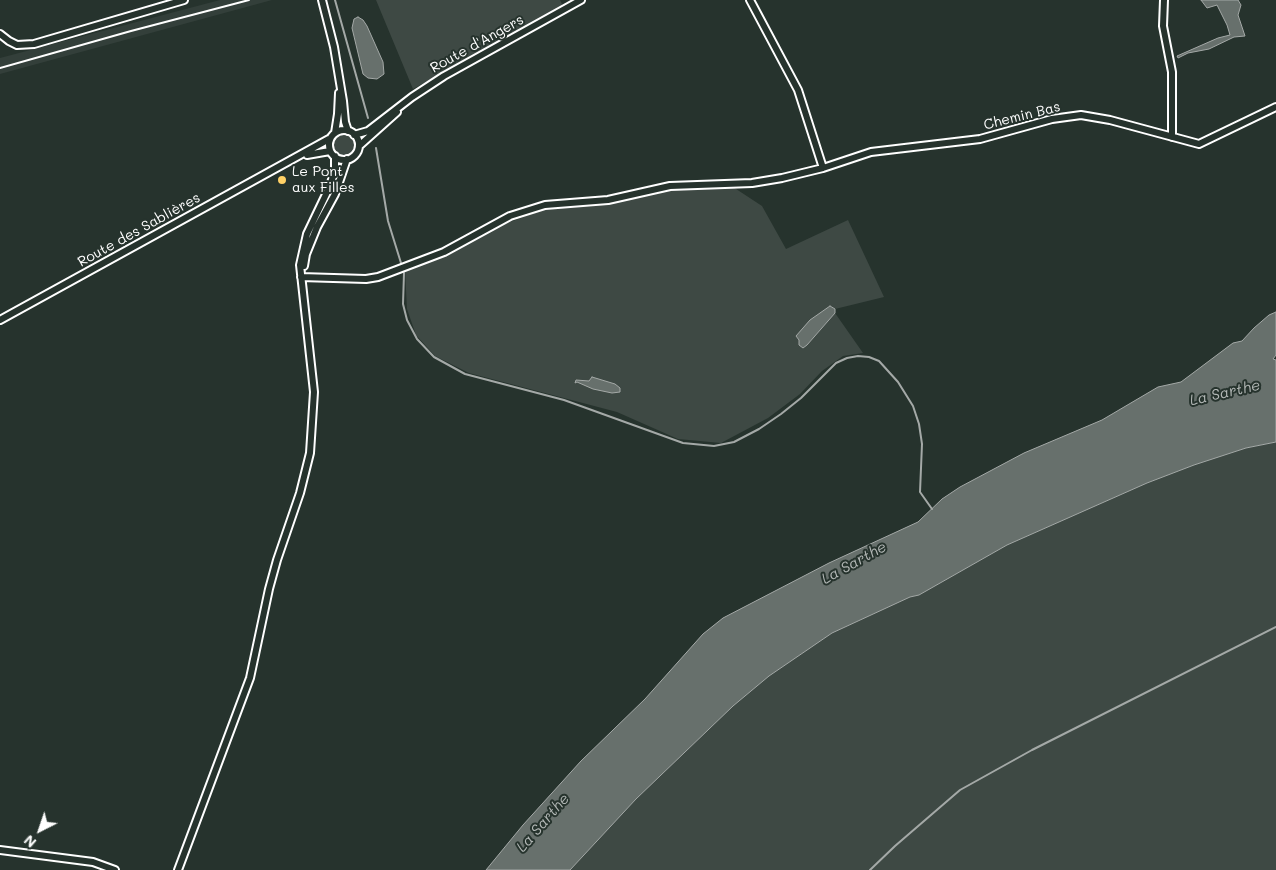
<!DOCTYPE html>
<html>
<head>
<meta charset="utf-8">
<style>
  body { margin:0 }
  #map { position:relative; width:1276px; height:870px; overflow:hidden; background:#26332d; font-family:Mali,sans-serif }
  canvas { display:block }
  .north { position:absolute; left:15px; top:805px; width:50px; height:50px; -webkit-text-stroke:4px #26332d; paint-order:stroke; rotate:221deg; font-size:14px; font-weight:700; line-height:20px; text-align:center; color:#fff }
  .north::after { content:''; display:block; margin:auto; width:18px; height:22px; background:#fff; clip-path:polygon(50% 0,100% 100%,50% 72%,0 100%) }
</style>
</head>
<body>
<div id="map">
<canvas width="1276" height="870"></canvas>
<div class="north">N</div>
</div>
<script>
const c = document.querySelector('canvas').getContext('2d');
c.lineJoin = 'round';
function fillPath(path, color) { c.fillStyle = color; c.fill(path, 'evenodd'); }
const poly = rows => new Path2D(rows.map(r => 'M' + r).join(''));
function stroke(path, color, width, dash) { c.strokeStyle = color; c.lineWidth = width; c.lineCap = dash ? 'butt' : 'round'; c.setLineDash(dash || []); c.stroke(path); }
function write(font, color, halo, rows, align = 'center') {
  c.font = font + ' Mali,sans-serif'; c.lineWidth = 4; c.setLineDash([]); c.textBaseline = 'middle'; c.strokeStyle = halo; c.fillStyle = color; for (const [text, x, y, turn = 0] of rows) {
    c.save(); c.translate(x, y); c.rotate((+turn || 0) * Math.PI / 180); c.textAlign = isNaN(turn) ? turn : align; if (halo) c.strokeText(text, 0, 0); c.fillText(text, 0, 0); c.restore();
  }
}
const built = poly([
  [220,0,272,0,0,74,0,58]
]);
const green = poly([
  [376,0,560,0,563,6,413,89],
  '332 145a11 11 0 1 1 22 0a11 11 0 1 1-22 0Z',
  [733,187,762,206,786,249,848,220,884,297,835,309,830,306,800,332,796,336,799,340,799,345,803,347,807,345,835,313,863,353,843,356,822,371,800,394,768,418,721,443,678,439,617,412,469,373,435,356,416,335,407,309,405,270,450,252,494,228,545,209,594,206,669,188],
  [1276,442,1276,870,570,870,636,799,733,706,769,676,832,633,910,597,919,595,1007,545,1147,483,1194,465,1246,448]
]);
const water = poly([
  [1201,0,1238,0,1241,5,1238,15,1245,36,1234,37,1209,49,1188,53,1178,58,1177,56,1218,38,1230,35,1227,25,1217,5,1207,8,1201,0],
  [358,17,363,20,367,26,383,62,384,74,377,79,368,78,363,74,352,28,354,19,358,17],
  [830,306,835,309,835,313,807,345,803,348,799,345,799,340,796,336,810,320,830,306],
  [1276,312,1276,355,1273,359,1276,360,1276,442,1246,448,1194,465,1147,483,1007,545,919,595,910,597,832,633,769,676,733,706,636,799,570,870,486,870,523,825,581,761,645,699,703,634,723,618,829,563,918,522,942,499,960,487,1024,453,1102,420,1158,387,1181,382,1233,343,1242,341,1254,328,1269,315,1276,312],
  [592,377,615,384,620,388,620,392,612,393,593,389,577,382,575,383,576,380,589,381,592,377]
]);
const stream = poly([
  [335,0,368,118],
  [376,148,388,221,401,263],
  [404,273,403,304,407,320,417,339,434,357,465,374,564,400,683,443,714,446,734,442,759,429,781,414,801,398,836,363,847,358,858,356,869,357,879,361,898,382,913,406,919,424,922,444,920,492,932,509],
  [870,870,895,846,960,790,1032,750,1276,627]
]);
const minor = poly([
  [322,0,334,47,343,101,345,122,348,131],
  [750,0,798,90,823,168,871,152,980,139,1052,119,1081,115,1110,120,1199,144,1276,107],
  [1164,0,1163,26,1172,72,1172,137],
  [0,34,9,41,17,45,34,44,184,0],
  '329 145a15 15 0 1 1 30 0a15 15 0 1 1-30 0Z',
  [335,133,338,114,339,93],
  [354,135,368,131,412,97,444,76,581,0],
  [359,146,397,112],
  [307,155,330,151],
  [304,266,306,254,317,227,335,194,347,159],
  [301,277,366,279,378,277,444,252,510,216,545,205,608,200,670,186,752,183,782,178,823,168],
  [0,320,329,139],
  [0,850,93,862,115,870],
  [178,870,250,678,269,589,277,560,300,493,310,453,314,392,300,265,307,234,330,186,335,170,335,156]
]);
const rail = poly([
  [0,68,131,31,249,0]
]);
const markers = [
  [282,180,5,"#ffd166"]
];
const streetNames = [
  ["Route d'Angers",477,44,-29],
  ["Chemin Bas",1022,116,-14],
  ["Route des Sablières",139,230,-29]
];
const poiNames = [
  ["Le Pont",292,172],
  ["aux Filles",292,188]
];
const waterNames = [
  ["La Sarthe",1225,393,-13],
  ["La Sarthe",854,563,-29],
  ["La Sarthe",543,823,-49]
];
fillPath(built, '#333f3a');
fillPath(green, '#3e4944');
fillPath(water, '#67706c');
stroke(water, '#a4a9a7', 1);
stroke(stream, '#a4a9a7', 2);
stroke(minor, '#fff', 10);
stroke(minor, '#26332d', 6);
stroke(rail, '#fff', 2);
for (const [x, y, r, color] of markers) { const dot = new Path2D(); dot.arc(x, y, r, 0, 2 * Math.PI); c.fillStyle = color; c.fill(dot); stroke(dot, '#26332d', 2); }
write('14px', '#fff', '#26332d', streetNames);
write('14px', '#fff', '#26332d', poiNames, 'left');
write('italic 15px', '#b3b8b6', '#26332d', waterNames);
</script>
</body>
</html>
